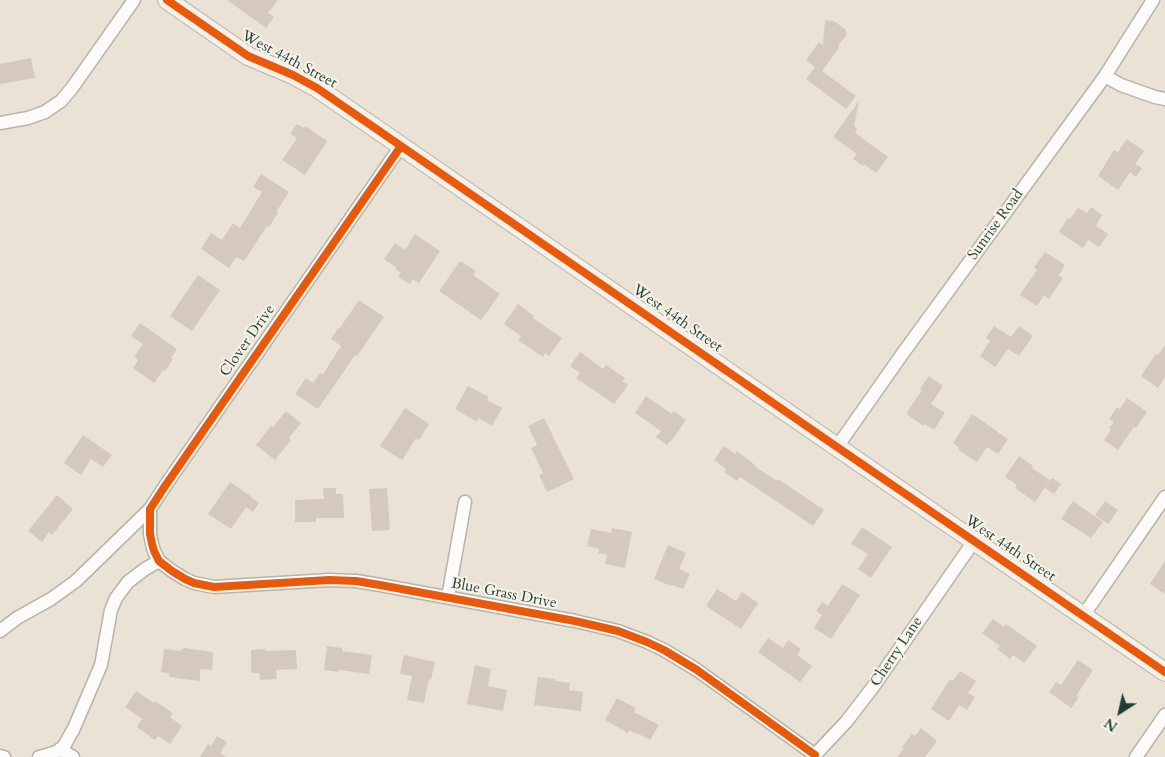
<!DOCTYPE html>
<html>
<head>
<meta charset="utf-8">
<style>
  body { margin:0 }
  #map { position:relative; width:1165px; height:757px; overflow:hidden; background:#eae3d5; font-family:Cardo,serif }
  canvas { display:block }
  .north { position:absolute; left:1095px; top:687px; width:50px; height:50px; -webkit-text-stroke:4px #f7f3e8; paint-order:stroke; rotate:215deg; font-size:14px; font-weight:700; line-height:20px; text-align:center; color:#1f3d34 }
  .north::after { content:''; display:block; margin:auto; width:18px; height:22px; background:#1f3d34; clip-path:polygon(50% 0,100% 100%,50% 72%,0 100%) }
</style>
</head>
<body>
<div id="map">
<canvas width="1165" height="757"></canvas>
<div class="north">N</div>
</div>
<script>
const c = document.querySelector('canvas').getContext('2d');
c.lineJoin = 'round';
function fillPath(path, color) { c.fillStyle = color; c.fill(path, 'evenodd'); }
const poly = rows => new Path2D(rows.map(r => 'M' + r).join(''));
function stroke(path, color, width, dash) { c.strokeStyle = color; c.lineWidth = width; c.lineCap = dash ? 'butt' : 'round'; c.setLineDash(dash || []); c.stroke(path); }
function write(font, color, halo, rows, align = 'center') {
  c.font = font + ' Cardo,serif'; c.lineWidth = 4; c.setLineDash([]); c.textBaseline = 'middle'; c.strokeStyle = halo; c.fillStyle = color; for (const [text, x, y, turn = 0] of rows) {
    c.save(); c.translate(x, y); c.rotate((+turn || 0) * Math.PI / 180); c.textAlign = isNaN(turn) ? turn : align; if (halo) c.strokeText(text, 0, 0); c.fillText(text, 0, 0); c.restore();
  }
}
const building = poly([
  [227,0,278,0,268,13,274,17,266,28],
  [825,20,834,21,845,29,847,34,838,46,839,48,822,71,856,96,846,109,806,79,815,67,806,60,819,42,823,45],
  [31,58,35,78,0,84,0,64],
  [859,101,854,126,857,129,855,133,888,157,876,173,864,164,863,166,853,159,857,154,833,137],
  [297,124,304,128,305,126,327,141,305,175,282,160,297,138,290,134],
  [1127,139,1144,151,1135,164,1142,168,1136,177,1130,172,1118,190,1098,176,1114,150,1118,152],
  [261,174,289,192,276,212,278,213,269,227,267,226,244,261,236,257,229,268,201,249,211,233,222,240,233,223,240,228,262,192,253,187],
  [1091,207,1102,215,1096,226,1108,234,1099,247,1088,240,1083,248,1059,232,1068,218,1070,219,1078,208,1087,213],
  [415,234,440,251,419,283,413,279,410,284,398,277,401,273,396,269,397,268,384,259,395,243,405,250],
  [1045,252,1065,265,1059,275,1063,278,1049,299,1044,295,1037,306,1020,295,1037,270,1034,267],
  [460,261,476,271,473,275,500,294,481,320,439,291],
  [198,275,220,290,192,331,170,316],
  [359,300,384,317,357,356,355,355,318,409,295,394,306,378,313,383,320,373,323,374,341,346,331,339,338,328,339,329],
  [518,304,534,316,533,318,562,338,549,356,545,353,543,357,518,340,521,336,504,324],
  [140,323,177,349,171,358,173,359,165,371,163,370,154,383,133,368,138,360,134,357,143,344,131,336],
  [994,326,1011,337,1019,326,1033,336,1019,356,1008,349,995,367,980,356,990,341,986,338],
  [1165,345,1165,377,1158,388,1141,376,1156,354,1158,355],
  [580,352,603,369,606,365,625,378,622,381,628,385,614,404,576,378,580,373,570,366],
  [929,376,943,386,931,404,945,413,934,430,925,424,924,426,906,414,922,390,920,389],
  [468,386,489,397,487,400,502,408,492,426,479,418,477,422,455,409],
  [646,396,672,414,673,411,686,420,671,441,670,441,667,445,656,437,661,431,635,413],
  [1127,398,1147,412,1136,428,1134,427,1118,450,1104,440,1111,430,1109,428,1114,422,1109,419,1117,407,1120,409],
  [405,408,429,424,419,440,416,438,402,460,380,446],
  [286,411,301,423,289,438,291,440,275,460,256,445,271,426,273,427],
  [972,414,997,431,997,432,1008,439,998,454,987,447,977,462,958,450,959,448,953,443],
  [544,418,574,479,547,492,539,475,543,473,531,448,537,445,528,426],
  [83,435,112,455,103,467,91,459,81,475,64,463],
  [724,446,735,454,737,451,755,465,754,466,777,481,778,479,824,510,813,526,740,477,737,481,724,472,726,469,714,460],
  [1019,456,1033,466,1032,468,1050,480,1035,502,1015,488,1017,485,1005,477],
  [1052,478,1061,484,1054,494,1045,488],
  [230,482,252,497,252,498,259,503,253,512,246,507,231,529,208,514],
  [323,488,336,488,336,494,343,494,344,518,316,518,316,522,295,522,295,500,324,499],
  [387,488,390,530,372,531,369,489],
  [57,495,73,509,52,535,49,532,42,542,28,531],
  [1073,501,1103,522,1091,538,1061,519],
  [1105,501,1118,510,1108,524,1095,515],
  [862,527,892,547,871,578,858,569,868,554,851,544],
  [612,528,632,532,625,568,605,564,607,555,598,553,599,549,587,546,591,529,611,533],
  [668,545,686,553,679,569,690,574,683,589,672,585,671,586,654,579],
  [1165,561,1165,594,1150,584],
  [842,584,860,595,831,639,814,628,822,615,816,611,822,602,828,606],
  [717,589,736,601,742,592,758,603,741,629,706,606],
  [993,619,1004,627,1006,624,1037,646,1024,663,1013,655,1010,659,997,649,1000,646,982,633],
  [768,638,783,648,788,640,801,649,797,655,812,666,800,682,758,652],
  [327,646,342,648,342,651,372,655,369,674,339,670,339,672,324,670],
  [184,648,213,652,212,670,200,669,200,681,169,677,169,673,161,672,164,649,180,651],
  [265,649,265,651,296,650,297,669,276,670,277,679,260,680,259,673,251,673,251,650],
  [404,655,435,662,431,680,429,679,424,703,407,700,412,676,400,674],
  [1078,660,1093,670,1076,696,1079,697,1071,708,1049,692,1056,682,1061,685],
  [475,665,491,669,488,686,507,690,503,711,467,704],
  [960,671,976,681,968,693,975,697,967,710,959,705,949,721,931,709,950,679,953,681],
  [538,677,555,679,555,681,570,683,569,690,583,692,581,711,534,705],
  [136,691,154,703,155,701,173,713,170,717,182,726,170,744,158,736,155,740,137,727,142,719,125,707],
  [617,698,636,708,634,712,659,725,650,740,637,733,636,734,629,730,628,733,605,720],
  [921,728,937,741,925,757,897,757,904,748,902,747,912,734,915,736],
  [217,736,227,742,220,753,227,757,200,757,208,744,211,746]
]);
const street = poly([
  [1105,76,1121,85,1155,97,1165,99],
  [0,123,28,118,45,112,61,101,72,88,134,0],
  [401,146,165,486,150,509,150,534,152,544,154,551,159,561,172,571,185,579,194,583,214,587,329,580,356,581,380,585,575,621,618,631,647,642,664,650,697,670,815,755],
  [837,447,903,353,1105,76,1153,0],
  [448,597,465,502],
  [1083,616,1165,497],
  [0,631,17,618,51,599,76,581,150,509],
  [60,749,73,757],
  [0,756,4,757],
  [39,757,50,754,58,751,64,746,74,728,101,665,111,610,116,598,128,582,145,569,159,561],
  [813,757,846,722,873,687,974,541],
  [1136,757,1165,715]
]);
const secondary = poly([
  [167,0,248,56,293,75,317,88,837,447,1165,672]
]);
const cycleway = poly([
  [167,0,248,56,293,75,317,88,837,447,1165,672],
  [401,146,165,486,150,509,150,534,152,544,154,551,159,561,172,571,185,579,194,583,214,587,329,580,356,581,380,585,575,621,618,631,647,642,664,650,697,670,815,755]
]);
const streetNames = [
  ["West 44th Street",289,60,28],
  ["Sunrise Road",996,225,-54],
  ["West 44th Street",677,319,35],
  ["Clover Drive",248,341,-55],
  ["West 44th Street",1010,549,34],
  ["Blue Grass Drive",504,594,11],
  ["Cherry Lane",897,652,-56]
];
fillPath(building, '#d5c8bd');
stroke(street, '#b5b3aa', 15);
stroke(secondary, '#b5b3aa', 20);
stroke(street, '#fcfbf9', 12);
stroke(secondary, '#f4f1ea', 18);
stroke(cycleway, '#e8590c', 8);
write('15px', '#1f3d34', '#f7f3e8', streetNames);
</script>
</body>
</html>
